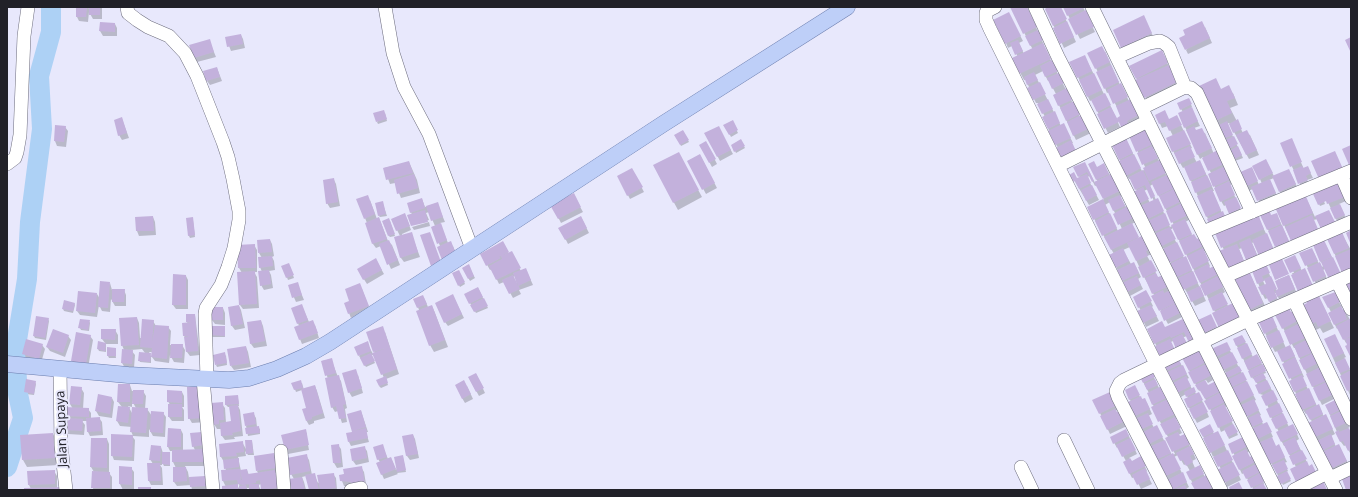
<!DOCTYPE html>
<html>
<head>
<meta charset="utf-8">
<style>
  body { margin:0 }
  #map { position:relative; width:1358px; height:497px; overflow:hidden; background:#e8e8fc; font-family:"Open Sans",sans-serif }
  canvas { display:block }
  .frame { position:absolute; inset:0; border:8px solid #212128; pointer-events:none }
</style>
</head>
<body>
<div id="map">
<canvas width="1358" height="497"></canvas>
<div class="frame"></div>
</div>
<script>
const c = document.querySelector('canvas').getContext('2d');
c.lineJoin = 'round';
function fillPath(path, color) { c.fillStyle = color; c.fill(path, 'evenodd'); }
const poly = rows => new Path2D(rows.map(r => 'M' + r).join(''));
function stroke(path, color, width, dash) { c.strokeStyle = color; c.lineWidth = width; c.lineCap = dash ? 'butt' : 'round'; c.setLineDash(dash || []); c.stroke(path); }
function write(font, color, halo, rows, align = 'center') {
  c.font = font + ' "Open Sans",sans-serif'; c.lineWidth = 4; c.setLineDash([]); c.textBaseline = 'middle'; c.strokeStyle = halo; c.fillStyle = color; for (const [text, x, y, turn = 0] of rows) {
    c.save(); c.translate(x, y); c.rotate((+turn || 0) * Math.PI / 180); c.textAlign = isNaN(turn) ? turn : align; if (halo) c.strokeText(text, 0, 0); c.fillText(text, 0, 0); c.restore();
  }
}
const shadow = poly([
  [77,7,88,7,90,10,90,7,102,7,102,19,93,19,89,12,88,22,79,21,77,17],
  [1011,7,1027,7,1044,45,1043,45,1080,117,1091,133,1076,140,1054,95,1056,94,1049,81,1048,81,1043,71,1035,75,1061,126,1066,129,1073,143,1072,143,1058,148,1049,131,1045,117,1038,103,1036,103,1034,99,1026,80,1024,80,1013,59,1018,57,1012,46,1008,48,1006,43,1011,18,1023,41,1019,43,1024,54,1033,50],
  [1045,7,1060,7,1076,42,1064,48],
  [1064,7,1083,7,1095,32,1080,39],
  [100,23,115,24,117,28,117,36,103,36,100,31],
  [1147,24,1155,40,1126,54,1122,47],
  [1205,27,1212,43,1188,54,1186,50],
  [241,35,243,39,245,48,231,51,226,38],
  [209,40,216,57,197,62,194,58],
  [1105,51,1120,85,1123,89,1129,101,1131,100,1140,120,1129,126,1122,117,1109,92,1107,93,1105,88,1096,68],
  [1164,56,1180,90,1149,105,1131,66],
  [1087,61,1104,94,1107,98,1120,127,1108,133,1092,100,1090,101,1071,63],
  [217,68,222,81,210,85,207,81],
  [1219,86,1221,90,1233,93,1238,105,1230,108,1243,133,1250,135,1259,155,1249,159,1229,123,1227,124,1243,158,1235,161,1216,120],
  [1189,99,1192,107,1191,107,1200,126,1194,128,1196,132,1205,133,1214,154,1218,152,1232,184,1230,185,1242,213,1232,217,1226,205,1224,206,1221,201,1209,174,1211,173,1203,157,1200,159,1185,127,1183,112,1181,109],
  [385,113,387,121,378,124,377,122],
  [1156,115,1169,120,1179,121,1192,148,1190,149,1197,163,1202,166,1209,180,1214,191,1212,191,1222,213,1208,219,1185,167,1183,168,1173,151,1173,136,1168,126,1162,128],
  [122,119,129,138,122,140,119,135],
  [732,121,738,133,731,137,725,125],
  [56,126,65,127,68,131,66,147,57,146,55,141],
  [718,127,733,154,720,161,706,134],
  [1146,130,1155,148,1153,149,1189,220,1185,222,1192,235,1202,243,1205,251,1204,251,1210,266,1209,267,1210,269,1214,267,1225,292,1222,294,1228,306,1215,312,1173,228,1170,230,1184,258,1188,262,1206,301,1195,306,1180,281,1179,281,1165,250,1161,246,1151,223,1139,204,1137,191,1131,179,1129,179,1126,175,1114,146,1128,144,1142,171,1146,169,1131,137],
  [1153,184,1174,225,1170,227,1160,204,1156,200,1150,186],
  [1148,189,1154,201,1150,203,1144,191],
  [683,131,689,142,681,146,676,135],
  [741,141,745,148,736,153,732,145],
  [706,142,717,164,712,167,700,145],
  [1281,143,1299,158,1304,169,1310,172,1313,178,1307,180,1309,184,1302,188],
  [700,155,717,188,706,194,688,161],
  [682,160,702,197,678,210,654,166],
  [409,162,417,180,420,193,401,198,395,183,390,184,384,168],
  [1089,165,1097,168,1106,169,1123,195,1120,197,1135,222,1132,224,1139,239,1152,254,1147,256,1153,266,1158,278,1166,280,1182,317,1168,324,1153,296,1154,295,1144,277,1130,247,1123,250,1131,264,1136,267,1141,277,1138,279,1143,289,1130,296,1116,267,1114,254,1088,208,1104,199,1097,185,1095,186,1090,176,1087,177,1099,200,1089,205,1071,175,1077,180,1080,178,1075,168,1087,167,1095,183,1098,182],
  [1110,202,1122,229,1118,231,1105,205],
  [1268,165,1274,176,1291,174,1298,189,1282,196,1274,178,1269,180,1278,198,1261,205,1253,189,1248,191,1245,187,1254,173,1259,185,1262,184,1260,179],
  [632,169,644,192,630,199,618,176],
  [334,180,336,184,340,206,330,208,327,203],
  [1337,181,1346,201,1339,204,1347,220,1338,223,1321,188],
  [1320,192,1325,204,1320,206,1314,194],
  [573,194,583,212,561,223,552,205],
  [422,199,425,207,437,203,445,222,440,223,448,243,453,246,458,258,440,246,432,227,435,226,429,212,426,213,429,220,411,225,412,215,411,212],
  [370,200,377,219,379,218,381,223,388,241,392,245,400,265,391,269,381,246,376,248,373,244,366,223,367,223,365,218],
  [1308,202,1315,217,1328,211,1318,219,1313,220,1319,234,1294,245,1284,225],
  [383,204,387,216,380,217,379,216],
  [1260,214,1279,219,1291,246,1279,251],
  [1257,215,1276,254,1254,242,1252,243,1259,259,1249,264,1242,248,1239,249,1246,266,1230,273,1224,250,1216,233],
  [153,217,155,222,156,235,139,236,137,231,136,218],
  [581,217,589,233,568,244,560,228],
  [187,219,193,220,195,237,190,238,189,236],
  [407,219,411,230,402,234,402,236,411,233,420,257,404,262,401,258,400,236,392,220],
  [390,221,395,236,390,237,389,236],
  [429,222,430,226,414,230,412,227],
  [1344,238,1351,250,1351,268,1336,257,1328,239],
  [270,240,272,244,274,256,272,257,274,261,275,270,269,271,271,275,273,288,264,290,261,285,262,272,260,267,262,258,259,253],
  [502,243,509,254,511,253,521,271,528,274,533,285,519,290,521,294,513,298,504,282,499,284,492,269,490,270,481,254],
  [515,276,517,284,513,277],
  [254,245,257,250,257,272,254,272,257,277,259,308,243,309,240,305,242,273,239,268],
  [1314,245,1326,245,1342,279,1325,269,1323,270,1328,281,1317,286,1301,254,1314,253,1319,264,1322,267,1323,266],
  [376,260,384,274,367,284,358,270],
  [1297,261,1302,271,1293,275,1292,273,1294,273,1293,271],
  [468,265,475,278,470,281,463,268],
  [283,267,290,267,294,278,288,280],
  [1267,269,1277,291,1280,290,1277,280,1289,275,1297,294,1285,300,1283,297,1279,299,1276,293,1275,293,1279,303,1272,306,1268,298,1265,299,1263,295,1253,271],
  [1266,280,1268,284,1265,285,1263,281],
  [459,271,465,284,460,287,453,274],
  [1250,274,1267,310,1253,316,1250,309],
  [186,276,188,280,188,309,176,309,173,305],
  [110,283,112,290,124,290,126,295,126,306,115,306,111,299,110,312,102,311,99,305,97,317,80,315,77,311,97,294,100,299],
  [297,283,304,300,296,302,289,286],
  [478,288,488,308,476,313,470,303],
  [362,289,370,310,351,318,349,313,350,301],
  [1338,293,1342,301,1339,302,1342,307,1340,308,1342,312,1345,310,1350,320,1351,319,1351,355,1349,345,1347,343,1346,343,1338,328,1337,329,1335,325,1331,312,1324,298],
  [1148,296,1153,306,1152,307,1159,321,1146,327,1139,312,1141,311,1134,297],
  [424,298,428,307,432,306,435,313,448,347,434,352,430,345,419,310,415,299],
  [455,300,464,318,448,326,445,322],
  [1321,302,1334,328,1323,333,1320,328,1314,331,1310,324],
  [74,303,75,305,73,313,64,311,63,309],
  [239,306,241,310,245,328,235,330,232,326],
  [302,306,309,322,315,325,319,338,302,344,295,327,299,326,293,309],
  [223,308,225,313,225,325,215,324,212,320],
  [1294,311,1336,398,1322,405,1307,374,1295,348,1294,348,1283,328,1291,313],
  [195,315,200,355,190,356,187,352,186,339,184,336,183,324,188,324,187,322],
  [137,318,139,323,140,338,142,338,153,321,156,326,168,327,171,331,170,345,182,345,185,350,184,363,174,362,170,355,169,363,155,361,152,357,153,352,149,352,151,356,151,363,140,362,139,360,145,353,142,349,131,350,135,355,134,368,125,368,122,363,123,350,124,350,122,345],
  [48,319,49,321,46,340,35,338,34,336],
  [1184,319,1187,336,1157,347,1148,329,1165,329],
  [1273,319,1286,348,1292,350,1304,377,1302,378,1317,406,1321,410,1324,417,1328,420,1335,434,1331,436,1337,449,1341,450,1349,465,1333,473,1319,441,1317,442,1312,422,1308,413,1306,414,1303,410,1291,382,1292,381,1284,363,1278,351,1275,352,1265,333],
  [1213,320,1219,332,1207,337,1199,321],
  [89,321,90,323,89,331,81,330,80,328],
  [261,321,263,326,267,346,254,348,251,344],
  [224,327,225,337,212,337,211,335],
  [102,330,115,330,118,335,118,344,106,344,106,352,99,351,98,349,105,343,102,339],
  [385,332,399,374,386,379,388,385,381,388,379,386,384,378,374,355,371,355,375,363,366,367,359,356,367,343,373,354,375,353,374,351],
  [68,336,71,340,65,357,50,351,47,347],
  [90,336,93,340,88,368,74,365,72,361],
  [1242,336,1253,357,1260,360,1266,373,1263,374,1275,396,1284,417,1289,427,1295,429,1299,439,1296,441,1304,456,1309,467,1314,470,1296,467,1285,446,1284,446,1277,432,1279,432,1271,417,1269,409,1262,394,1261,395,1260,393,1258,385,1254,378,1253,379,1252,377,1234,340],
  [1337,340,1346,357,1344,358,1351,372,1350,395,1333,358],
  [1226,343,1256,400,1254,401,1261,415,1259,416,1263,424,1269,428,1273,437,1271,438,1276,447,1281,450,1287,462,1284,463,1288,471,1286,472,1291,481,1283,485,1267,455,1266,456,1257,439,1254,429,1242,406,1240,407,1231,389,1226,373,1213,350],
  [42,345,45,349,41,363,25,358,23,354],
  [246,347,248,352,251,367,234,370,231,366],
  [115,349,116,358,109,358,108,356],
  [1199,349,1213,380,1208,383,1206,380,1204,381,1208,387,1216,383,1227,406,1225,407,1238,435,1229,439,1225,430,1221,432,1219,427,1201,390,1199,391,1195,383,1183,356],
  [226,355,227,365,217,367,216,365],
  [331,359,338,377,341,381,347,408,345,409,347,422,342,423,338,411,335,412,332,407,328,379,322,361],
  [1178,359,1189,378,1187,379,1192,389,1193,388,1196,394,1201,398,1209,417,1197,423,1185,400,1188,398,1186,394,1181,397,1164,366],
  [1152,373,1159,388,1162,387,1177,419,1175,420,1182,433,1178,435,1180,438,1187,440,1196,459,1192,461,1195,468,1199,466,1205,477,1215,490,1196,490,1187,472,1190,471,1186,464,1184,465,1178,455,1174,457,1189,487,1186,489,1186,490,1174,490,1160,464,1159,464,1148,445,1137,419,1129,403,1131,402,1126,391,1135,386,1140,397,1147,403,1152,414,1148,416,1154,428,1159,431,1172,455,1175,454,1167,438,1168,437,1153,408,1154,407,1148,394,1149,393,1141,378],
  [476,374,485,393,479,396,469,378],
  [358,375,363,393,352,397,349,392],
  [27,381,35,382,36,384,34,395,26,394,25,392],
  [302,383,304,390,315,386,317,391,325,418,314,421,314,423,309,425,306,420,308,409,302,390,296,392,293,384],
  [130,385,132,391,143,391,146,396,145,409,147,409,152,416,163,413,166,417,165,437,153,436,149,429,149,437,133,436,131,431,132,427,120,426,117,421,119,407,122,407,118,402],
  [132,401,136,408,132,413,128,406,132,407],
  [467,386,473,399,465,403,462,398],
  [81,388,84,393,83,409,88,409,91,413,91,419,99,418,102,422,103,435,90,436,88,432,87,421,82,421,85,425,84,435,68,434,66,430,65,416,73,409,70,404],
  [188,388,206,422,192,423,189,418],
  [182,392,184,396,184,407,182,407,184,410,184,421,172,421,169,417,169,405,170,405,168,401],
  [1110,393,1118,410,1115,411,1127,426,1110,434,1100,413],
  [226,397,238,398,239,406,238,406,240,410,243,436,234,437,235,439,225,440,222,436,221,429,217,429,214,424,222,404,225,408,226,423,232,422,230,407,228,407,226,405],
  [112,398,114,402,112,418,99,416,96,411],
  [1340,404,1350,427,1348,428,1351,434,1351,455,1346,445,1344,446,1341,442,1326,405],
  [361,411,368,432,366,432,369,442,351,446,349,442,353,432,348,415],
  [253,413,256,418,257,427,260,429,260,434,248,436,246,426],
  [1210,426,1214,434,1220,436,1241,480,1227,487,1221,469,1214,456,1213,457,1211,452,1200,430],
  [181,430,183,434,183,451,195,450,193,446,201,433,209,466,185,466,188,472,189,478,204,477,207,481,208,490,192,490,191,485,177,486,174,482,176,468,173,462,173,451,170,451,168,447],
  [305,430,307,434,306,434,309,450,288,454,286,450],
  [53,434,56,440,58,465,27,467,23,460,21,436],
  [1128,434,1137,454,1129,458,1131,462,1143,462,1147,471,1146,472,1152,484,1141,489,1135,477,1132,478,1124,462,1126,461,1118,447,1117,448,1111,437],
  [413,435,415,439,419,458,410,460,407,456,403,437],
  [132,436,135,440,134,461,114,460,112,455],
  [1243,438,1250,451,1247,453,1249,458,1253,456,1262,477,1264,484,1263,485,1266,490,1254,490,1244,473,1242,474,1234,457,1235,456,1229,445],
  [92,439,107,439,109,444,109,473,112,477,112,490,94,490,92,487,94,472,91,467],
  [252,441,254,455,248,455,245,451,246,456,238,457,241,471,247,470,249,475,258,473,257,471,274,454,276,458,278,472,275,473,279,490,262,490,262,484,258,485,261,490,250,490,250,488,247,488,247,490,240,490,239,484,237,485,240,490,223,490,226,487,223,481,222,471,226,471,224,462,221,457,220,445,242,442,246,449],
  [338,445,341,449,343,467,337,468,334,463,332,446],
  [382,445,388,459,391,458,396,470,403,458,406,472,397,473,398,474,384,479,377,463,380,462,378,459],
  [161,447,163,453,169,453,170,455,170,466,164,466,162,462,162,465,160,465,162,468,163,485,151,485,149,481,153,464,150,459],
  [364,447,367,451,369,462,356,465,353,461],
  [306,455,309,460,312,475,314,474,318,483,333,474,336,478,337,490,310,490,306,476,302,477,304,482,306,490,292,490,294,479,291,474],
  [120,467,131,468,134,472,134,489,123,490,120,484],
  [361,467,364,472,367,490,353,486,344,486,340,476],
  [54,471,57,476,57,488,25,490,31,489,29,485]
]);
const river = poly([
  [7,467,23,418,18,394,15,352,27,279,30,222,42,129,39,76,51,32,51,7]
]);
const building = poly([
  [76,7,87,7,86,17,76,17],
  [89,7,100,7,100,15,89,15],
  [1010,7,1027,7,1037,27,1023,34],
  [1049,7,1061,7,1067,19,1053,26,1045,9],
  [1063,7,1086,7,1067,16],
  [1086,10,1094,27,1076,35,1068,19],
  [1009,12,1021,36,1005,44,993,20],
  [1144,15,1152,33,1121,48,1113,30],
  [1067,21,1074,37,1060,44,1053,28],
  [1202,21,1210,38,1185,50,1179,38,1185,35,1183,30],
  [100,22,115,23,115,32,99,31],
  [1038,30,1043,40,1030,46,1025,36],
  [241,34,243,44,227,47,225,37],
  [1351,37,1351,53,1345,40],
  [210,39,214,52,194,58,189,45],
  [1018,40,1023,51,1015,55,1010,43],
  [1043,43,1051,59,1019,74,1012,58],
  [1102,46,1110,62,1095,69,1087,53],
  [1162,50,1168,63,1136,79,1129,66],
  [1085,55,1092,71,1077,78,1069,62],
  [1052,60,1058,71,1045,77,1040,66],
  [1111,65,1119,82,1104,89,1096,72],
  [1169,65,1177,82,1144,98,1135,80],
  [217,67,220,77,206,81,203,71],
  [1034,72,1038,80,1027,85,1024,77],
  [1059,73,1064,83,1052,89,1047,78],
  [1094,73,1102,90,1087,97,1079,80],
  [1216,78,1221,89,1229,85,1235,98,1227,101,1232,113,1215,121,1199,86],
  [1040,82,1046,94,1033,100,1027,88],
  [1121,83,1128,97,1113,104,1107,90],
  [1067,88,1072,100,1058,106,1053,95],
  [1105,93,1111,105,1097,112,1091,100],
  [1189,98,1192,104,1180,110,1177,103],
  [1048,99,1053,109,1042,114,1037,104],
  [1131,99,1139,115,1127,121,1130,127,1123,131,1117,118,1120,116,1116,106],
  [1074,101,1080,114,1066,121,1060,108],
  [1111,107,1119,122,1104,129,1097,114],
  [1192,107,1198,121,1184,128,1178,113],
  [384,110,387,119,376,122,373,113],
  [1165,110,1169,119,1177,115,1182,125,1169,131,1165,122,1159,124,1155,115],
  [1055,111,1060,123,1048,129,1042,117],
  [1083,114,1090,128,1073,136,1067,122],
  [122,117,127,133,118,136,114,120],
  [1238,119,1242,129,1233,133,1229,124],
  [733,120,738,130,729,135,723,125],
  [1227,121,1230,128,1218,133,1215,127],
  [1064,123,1071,138,1055,145,1048,131],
  [55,125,66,126,64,142,54,141],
  [719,126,731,150,717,157,704,133],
  [1194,126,1196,130,1202,128,1212,148,1197,155,1186,130],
  [1146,128,1153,144,1136,152,1129,136],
  [1230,128,1233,135,1223,139,1220,133],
  [683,130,689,140,680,145,674,135],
  [1184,130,1191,144,1172,152,1166,138],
  [1247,130,1257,150,1246,155,1236,135],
  [1234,136,1238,144,1227,150,1223,141],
  [1126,138,1133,153,1119,160,1112,145],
  [1292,138,1302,162,1290,167,1280,143],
  [741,139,745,146,734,152,731,145],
  [1071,140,1076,151,1061,159,1056,148],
  [706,141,716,159,709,163,699,145],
  [1351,145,1351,164,1349,165,1342,149],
  [1152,146,1158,158,1142,165,1137,153],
  [1190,146,1195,157,1179,164,1174,153],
  [1238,146,1242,155,1233,160,1229,151],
  [1218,150,1224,164,1208,171,1202,158],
  [1335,151,1343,169,1319,179,1311,161],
  [679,152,699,190,673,203,653,165],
  [700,154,715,183,702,190,687,161],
  [1134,154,1141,168,1126,176,1119,161],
  [1266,159,1273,173,1259,180,1252,166],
  [1160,160,1166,173,1149,181,1143,168],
  [1200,160,1206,174,1190,181,1184,167],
  [409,161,413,173,386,180,383,168],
  [1094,161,1097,167,1104,163,1109,174,1096,180,1088,164],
  [1085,162,1094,181,1092,182,1087,172,1078,177,1073,167],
  [1225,166,1231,179,1213,187,1208,174],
  [1302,166,1303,168,1308,166,1311,173,1306,176,1308,180,1298,184,1293,170],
  [1252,167,1258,181,1245,187,1238,173],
  [632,168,643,187,627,196,617,176],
  [1289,169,1296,184,1279,192,1272,176],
  [1143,170,1155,196,1151,199,1145,185,1135,190,1129,177],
  [1074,172,1077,178,1087,174,1091,183,1079,189,1075,181,1073,182,1069,175],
  [1113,173,1122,190,1103,199,1094,182],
  [414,174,418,188,397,194,394,180],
  [1167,175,1174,188,1158,196,1151,182],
  [1207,175,1212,186,1195,193,1191,182],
  [334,178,338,202,326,204,323,180],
  [1270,179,1276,193,1257,201,1251,187],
  [1337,180,1345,197,1327,204,1326,201,1318,205,1313,194],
  [1229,181,1235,195,1220,202,1214,188],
  [1092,185,1097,195,1086,201,1081,190],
  [1143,187,1149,199,1138,204,1133,192],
  [1174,189,1180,202,1165,209,1159,196],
  [1212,189,1221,210,1206,217,1197,196],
  [574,193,581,207,558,219,550,205],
  [1305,194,1313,213,1283,226,1275,207],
  [368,195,375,214,364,219,356,199],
  [1120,195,1125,206,1113,211,1108,200],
  [1236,197,1241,208,1229,214,1224,202],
  [422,198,425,208,410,213,407,203],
  [1158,198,1164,211,1146,220,1140,206],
  [1103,199,1109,212,1093,220,1087,207],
  [383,201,386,214,378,216,375,203],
  [438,202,443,217,431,221,426,206],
  [1182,203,1188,215,1171,223,1166,211],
  [1340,204,1345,215,1335,219,1330,208],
  [1128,206,1133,218,1118,225,1113,214],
  [1269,209,1271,215,1277,213,1281,224,1267,230,1259,213],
  [425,210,428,222,411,226,407,215],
  [1329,210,1335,222,1321,229,1315,216],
  [1223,211,1226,219,1210,226,1207,219],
  [405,213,410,226,396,231,391,219],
  [1110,213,1117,228,1102,236,1095,221],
  [1165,213,1170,225,1154,232,1148,221],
  [1258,214,1264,229,1221,248,1215,233],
  [1312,215,1318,229,1291,241,1285,227],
  [153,216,154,231,136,231,135,217],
  [581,216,587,228,565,240,558,228],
  [193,217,195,235,188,236,186,218],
  [379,217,387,239,372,244,365,223],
  [389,218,395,234,388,236,382,221],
  [1185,219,1192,234,1178,240,1171,225],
  [441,223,447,240,437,244,431,227],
  [1132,223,1139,237,1111,250,1104,237],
  [1282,225,1289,241,1275,247,1268,231],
  [1170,227,1176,239,1160,247,1154,234],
  [1351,230,1351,245,1346,233],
  [412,232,418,252,400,258,394,237],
  [430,232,441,262,431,266,420,235],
  [1342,232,1349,248,1334,254,1327,239],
  [1267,233,1274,250,1259,256,1252,240],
  [1194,234,1197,239,1199,238,1203,246,1185,255,1179,241],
  [1144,235,1151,249,1146,251,1148,256,1136,261,1127,243],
  [1250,238,1257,255,1246,260,1239,243],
  [270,239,272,252,258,253,257,240],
  [389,240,398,260,387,265,379,244],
  [1324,240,1332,257,1320,262,1326,276,1313,282,1307,268,1320,262,1313,245],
  [451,241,456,254,442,260,437,247],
  [503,241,509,252,499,257,501,258,486,266,480,254],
  [1177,242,1184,256,1169,263,1163,249],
  [255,244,256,268,238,268,237,245],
  [1237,244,1244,261,1227,269,1219,251],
  [1123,248,1129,261,1115,268,1109,255],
  [1203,248,1209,261,1193,269,1187,256],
  [1312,248,1318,261,1305,266,1299,253],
  [1351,249,1351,269,1342,273,1335,256],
  [512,251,521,268,496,280,489,266,502,259,501,256],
  [1295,255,1301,268,1290,273,1284,260],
  [272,256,273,266,259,268,258,257],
  [1186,256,1192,270,1175,278,1169,264],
  [1333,257,1341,274,1329,279,1321,262],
  [376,258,382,270,363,280,357,269],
  [1282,259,1289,274,1275,280,1269,265],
  [1151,260,1157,271,1143,278,1138,267],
  [1134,262,1139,273,1122,281,1117,270],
  [289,263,294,275,286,278,281,266],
  [469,264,474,276,468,279,462,268],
  [1208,264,1210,268,1214,266,1218,274,1200,283,1194,271],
  [1266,264,1270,273,1262,276,1264,281,1257,284,1252,271],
  [526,268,531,280,518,286,513,273],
  [1305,268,1314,288,1299,294,1291,275],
  [269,270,271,284,260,286,258,271],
  [459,270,465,282,458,286,452,273],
  [255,271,257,304,239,305,243,324,231,326,228,307,239,305,237,272],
  [1193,271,1198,283,1183,290,1178,278],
  [1156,273,1158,277,1164,275,1169,286,1152,294,1145,278],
  [1250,273,1263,303,1249,310,1235,279],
  [173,274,186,275,186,305,172,305],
  [513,275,520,289,509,294,502,280],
  [1289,275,1295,289,1277,297,1275,291,1278,289,1275,281],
  [1137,276,1141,285,1127,292,1122,283],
  [1218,276,1223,287,1205,296,1200,285],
  [1271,276,1277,289,1274,290,1277,298,1269,302,1265,294,1262,295,1258,287,1266,284,1264,279],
  [100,281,110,282,108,308,98,307],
  [1351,281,1351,296,1344,284],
  [298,282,302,295,292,298,288,285],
  [360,283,369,306,348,314,344,303,349,301,345,289],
  [1200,286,1204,296,1191,302,1187,292],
  [478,287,483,297,469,304,464,294],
  [112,289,125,289,124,302,112,302],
  [1146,290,1152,301,1138,308,1133,297],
  [1163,290,1164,293,1171,290,1177,302,1159,311,1151,296],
  [78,291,97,293,95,313,76,311],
  [1338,291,1340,296,1338,298,1340,302,1328,308,1322,297],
  [1222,292,1228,304,1213,311,1208,299],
  [453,294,462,314,444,323,435,303],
  [1318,294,1331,321,1318,327,1316,322,1309,325,1301,306,1307,303,1305,300],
  [423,295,427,304,417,308,413,299],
  [484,298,488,306,474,312,470,305],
  [64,300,75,303,73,311,62,309],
  [1176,303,1180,313,1164,321,1160,311],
  [1233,303,1240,318,1219,328,1212,313],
  [302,304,308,320,297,324,291,308],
  [432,305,445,340,429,346,416,311],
  [1151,305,1157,316,1143,323,1137,311],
  [1288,306,1291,312,1295,310,1299,320,1282,329,1274,313],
  [1341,306,1343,310,1345,309,1347,314,1345,315,1347,319,1334,325,1328,313],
  [212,307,223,307,223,320,211,320],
  [1271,313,1277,327,1264,334,1258,320],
  [186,314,195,314,198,351,186,352,184,337,189,336,183,336,182,323,192,322,186,322],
  [1211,314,1217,327,1204,333,1198,320],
  [36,316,49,318,45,338,33,336],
  [137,317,139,345,121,346,119,318],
  [1185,318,1195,340,1189,343,1184,332,1171,338,1170,336,1154,344,1147,329,1162,321,1165,327],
  [1351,318,1351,336,1343,340,1336,326],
  [80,319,90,320,88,330,78,328],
  [142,319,154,320,152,342,155,325,169,326,167,359,151,357,152,348,140,347],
  [261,320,265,341,250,344,247,322],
  [313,320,318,333,299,340,294,327],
  [1300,323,1307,337,1290,345,1295,356,1282,362,1277,351,1290,345,1284,331],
  [210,326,225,326,225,336,210,335],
  [383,326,397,369,381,375,372,353,387,348,373,352,366,332],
  [53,329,69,335,63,353,46,347],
  [101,329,116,329,115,340,101,339],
  [1279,330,1284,342,1271,348,1266,336],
  [76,332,91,335,86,364,71,361],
  [1182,334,1187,343,1176,349,1172,339],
  [1335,334,1344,353,1333,358,1324,339],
  [1242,335,1246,342,1236,346,1233,339],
  [1351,337,1351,358,1345,346,1347,345,1345,339],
  [1310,338,1316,351,1299,358,1294,346],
  [26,339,43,344,39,359,22,354],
  [1170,339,1175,350,1160,358,1155,346],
  [98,341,106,343,105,351,97,349],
  [368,341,371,351,358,356,354,347],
  [1227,342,1231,350,1215,357,1211,349],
  [1247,343,1252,354,1242,359,1237,348],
  [171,344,183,344,182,358,170,358],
  [246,346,249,363,230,366,227,349],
  [107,347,116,348,116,356,107,356],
  [1199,347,1206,362,1189,371,1181,356],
  [122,349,133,350,132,364,121,363],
  [139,352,151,353,150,362,138,361],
  [225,352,227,363,215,365,213,355],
  [1232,352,1238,363,1223,370,1218,359],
  [1315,352,1320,362,1304,370,1299,360],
  [371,353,375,361,364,366,360,358],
  [1257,354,1262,363,1248,370,1244,361],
  [1295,357,1302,373,1289,379,1282,364],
  [332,358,336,373,325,376,321,361],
  [1178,358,1181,364,1166,371,1163,365],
  [1345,358,1350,369,1340,373,1335,363],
  [1206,364,1212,375,1194,384,1188,372],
  [1263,364,1266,371,1251,378,1248,371],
  [1183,365,1187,374,1172,381,1167,372],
  [1239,366,1242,371,1227,378,1225,373],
  [1322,366,1328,380,1312,387,1306,374],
  [356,369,362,388,348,393,342,373],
  [1351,370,1351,389,1347,391,1340,376],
  [1152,371,1155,377,1143,383,1140,377],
  [1243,372,1247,380,1230,388,1227,380],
  [476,373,484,388,476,392,468,377],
  [1263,373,1266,378,1256,383,1253,378],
  [339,375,346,404,343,405,346,418,339,419,336,406,331,408,325,378],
  [1302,375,1307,386,1294,392,1289,381],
  [386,376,388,383,379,386,376,380],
  [1186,376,1191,386,1177,393,1173,383],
  [26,379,36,381,34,394,24,392],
  [1155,379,1158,385,1147,390,1144,384],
  [301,380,303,388,294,390,291,383],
  [464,380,471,394,462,399,455,385],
  [1205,380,1208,385,1216,381,1221,391,1205,399,1199,389,1198,390,1195,385],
  [1267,380,1271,388,1259,394,1255,385],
  [1247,381,1254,395,1237,404,1230,389],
  [1326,382,1334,394,1319,401,1313,388],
  [118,384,130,384,130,402,117,402],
  [315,385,323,413,312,417,312,419,306,421,302,409,306,408,301,389],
  [1135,385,1140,395,1129,400,1125,390],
  [71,386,82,387,80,405,69,404],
  [1162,386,1168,397,1152,405,1147,393],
  [187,387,202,387,204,418,188,419],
  [1194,387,1196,392,1186,397,1184,392],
  [1309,388,1316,404,1302,410,1295,394],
  [133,390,144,390,143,404,132,404],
  [167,390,182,391,182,403,167,402],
  [1273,390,1278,400,1266,406,1261,396],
  [1110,392,1117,405,1099,414,1092,400],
  [1199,392,1203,400,1188,408,1184,399],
  [1221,392,1225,402,1209,410,1204,401],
  [98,394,112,397,110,414,95,411],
  [238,395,239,404,225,405,225,396],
  [1141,396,1142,399,1145,398,1150,409,1135,416,1128,402],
  [1168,399,1175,414,1158,422,1151,407],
  [1254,399,1259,410,1246,417,1241,405],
  [1337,399,1342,409,1330,415,1325,405],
  [223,402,224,420,219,420,219,424,213,425,211,403],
  [1203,402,1208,412,1194,419,1189,409],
  [1279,403,1283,412,1270,418,1266,409],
  [168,404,182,404,182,417,168,417],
  [1224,404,1233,421,1218,428,1210,411],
  [1319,404,1323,414,1310,420,1305,411],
  [238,405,241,431,232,433,233,435,221,436,220,423,231,421,229,406],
  [118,406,130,407,128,423,116,421],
  [64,407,89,408,89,417,64,416],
  [132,407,148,408,146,433,130,432],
  [1115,409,1117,412,1120,411,1125,421,1107,430,1100,416],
  [361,410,366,427,353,431,366,428,368,438,348,442,346,433,352,432,347,414],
  [1343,410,1348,422,1335,428,1330,416],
  [151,411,164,412,163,433,150,432],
  [254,412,256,424,245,426,243,414],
  [1148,413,1153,424,1140,430,1135,419],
  [1259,413,1263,422,1252,427,1248,418],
  [1283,413,1288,423,1276,429,1271,419],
  [1326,414,1333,429,1313,438,1306,424],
  [100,417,101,431,87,432,86,418],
  [1175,417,1181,428,1166,435,1160,424],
  [66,418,83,419,82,431,65,430],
  [1267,422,1272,432,1256,440,1251,429],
  [1210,424,1214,432,1203,437,1199,430],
  [1233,424,1238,432,1228,437,1224,429],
  [1293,424,1298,434,1281,442,1276,432],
  [1157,425,1163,437,1147,445,1141,433],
  [259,426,260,433,246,434,245,428],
  [168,428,181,429,181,447,167,447],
  [1349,428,1351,433,1351,449,1348,451,1343,441,1340,442,1335,432,1339,430,1339,432],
  [306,429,309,445,285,450,281,435],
  [1126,429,1129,436,1113,444,1110,437],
  [1218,431,1225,445,1210,453,1203,438],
  [202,432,203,445,192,447,190,433],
  [1178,432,1180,436,1185,434,1190,444,1172,452,1165,438],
  [53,433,55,458,22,460,20,435],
  [111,434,133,435,132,457,111,456],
  [413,434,418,454,406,456,402,436],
  [1331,434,1335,444,1322,451,1317,441],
  [1243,437,1248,446,1232,454,1228,444],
  [1272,437,1276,446,1279,444,1285,457,1271,464,1264,451,1262,452,1258,443],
  [1295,437,1300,449,1289,455,1283,443],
  [91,438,107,438,107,468,90,467],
  [1130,438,1136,450,1122,457,1116,445],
  [245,440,252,440,253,453,246,454],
  [1165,440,1171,453,1156,460,1149,447],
  [243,441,244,452,236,453,237,456,220,457,219,444],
  [339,444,341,463,333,463,331,445],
  [383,444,387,457,377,460,373,447],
  [1339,444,1347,461,1330,469,1322,452],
  [151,445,161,446,160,461,149,460],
  [365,446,367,458,352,461,350,449],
  [1190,446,1194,454,1190,456,1193,462,1186,466,1183,460,1180,461,1176,453],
  [207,449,207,462,172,462,172,450],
  [1246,449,1250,457,1254,455,1257,461,1239,470,1232,456],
  [1228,450,1233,460,1218,467,1213,457],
  [1302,450,1307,459,1293,465,1289,456],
  [162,452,170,452,170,465,162,464],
  [274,453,276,468,256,471,254,456],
  [1173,453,1181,469,1166,476,1158,461],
  [307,454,310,471,290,475,287,458],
  [403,455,406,470,397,472,394,457],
  [1141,456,1146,466,1129,474,1123,462,1130,458,1132,461],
  [391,457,396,469,381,475,376,463],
  [239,458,239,467,224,469,223,460],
  [1284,460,1288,469,1277,474,1272,465],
  [1307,461,1309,466,1312,464,1317,474,1297,484,1290,469],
  [1233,462,1240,475,1224,483,1217,470],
  [147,463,160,463,161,481,148,481],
  [1256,464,1260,472,1246,479,1242,471],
  [1200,465,1204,474,1190,480,1186,472],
  [119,466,132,467,132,485,119,484],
  [362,466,365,485,352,487,351,482,340,481,339,475,344,474,343,469],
  [173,467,186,467,187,481,173,482],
  [1145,468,1150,479,1137,485,1132,475],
  [240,469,241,480,242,480,240,470,247,469,248,474,275,470,278,488,261,490,260,480,256,481,256,483,243,485,238,484,237,480,222,481,221,470],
  [55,470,55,484,28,485,27,471],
  [92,471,110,472,110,488,91,488],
  [1287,471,1291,479,1281,484,1277,476],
  [1183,472,1187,482,1172,490,1167,480],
  [315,473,319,490,309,490,305,475],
  [334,473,336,488,320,490,317,475],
  [1260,473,1264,482,1251,488,1247,480],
  [1208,474,1214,486,1207,490,1195,490,1191,483],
  [1351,475,1351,490,1346,490,1342,479],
  [205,476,206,486,190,487,189,477],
  [302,477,305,490,291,490,289,479],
  [1323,481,1327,490,1309,490,1307,488],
  [1239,482,1243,490,1230,490,1229,487],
  [1263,483,1267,490,1250,490],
  [238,484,238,490,222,490,222,486],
  [249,484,259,484,259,490,249,490],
  [246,485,247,490,239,490,239,486],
  [1185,485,1187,490,1174,490],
  [64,487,64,490,24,490,24,488],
  [138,487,151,487,151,490,138,490]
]);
const minor = poly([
  [127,7,128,13,137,20,148,27,169,36,185,53,197,76,223,142,228,157,233,179,239,211,239,220,234,248,228,267,221,285,206,308,205,314,207,379],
  [385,7,393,53,404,87,429,134,472,249],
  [995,7,987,11,986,13,986,20,990,29,1156,364,1221,490],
  [1035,7,1058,57,1121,180,1276,490],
  [1092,7,1193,213,1336,490],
  [1117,57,1149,43,1160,41,1164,43,1169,47,1185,87],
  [1142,108,1185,87,1191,88,1197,93,1252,212],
  [7,164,15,158,17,152,20,135,24,36,28,7],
  [1058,166,1148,121],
  [1341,175,1351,198],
  [1203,232,1351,171],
  [1226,276,1351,222],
  [1337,281,1351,309],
  [1294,300,1351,419],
  [60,368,61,445,66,490],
  [203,379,213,490],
  [1064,440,1088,490],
  [281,451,284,490],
  [1021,467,1032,490],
  [1330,478,1351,468],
  [351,490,361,488],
  [1166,490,1118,397,1116,391,1120,383,1124,380,1248,320,1351,275],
  [1294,490,1327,473]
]);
const major = poly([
  [7,364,128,375,229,380,249,378,277,369,306,356,330,342,663,124,847,7]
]);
const streetNames = [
  ["Jalan Supaya",62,429,-92]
];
fillPath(shadow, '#0003');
stroke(river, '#add1f5', 20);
fillPath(building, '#c3b1dc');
stroke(minor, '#6d6d7e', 14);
stroke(major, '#6b7dad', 17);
stroke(minor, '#fff', 13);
stroke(major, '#becff8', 16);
write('13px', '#212128', '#e8e8fc', streetNames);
</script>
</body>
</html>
